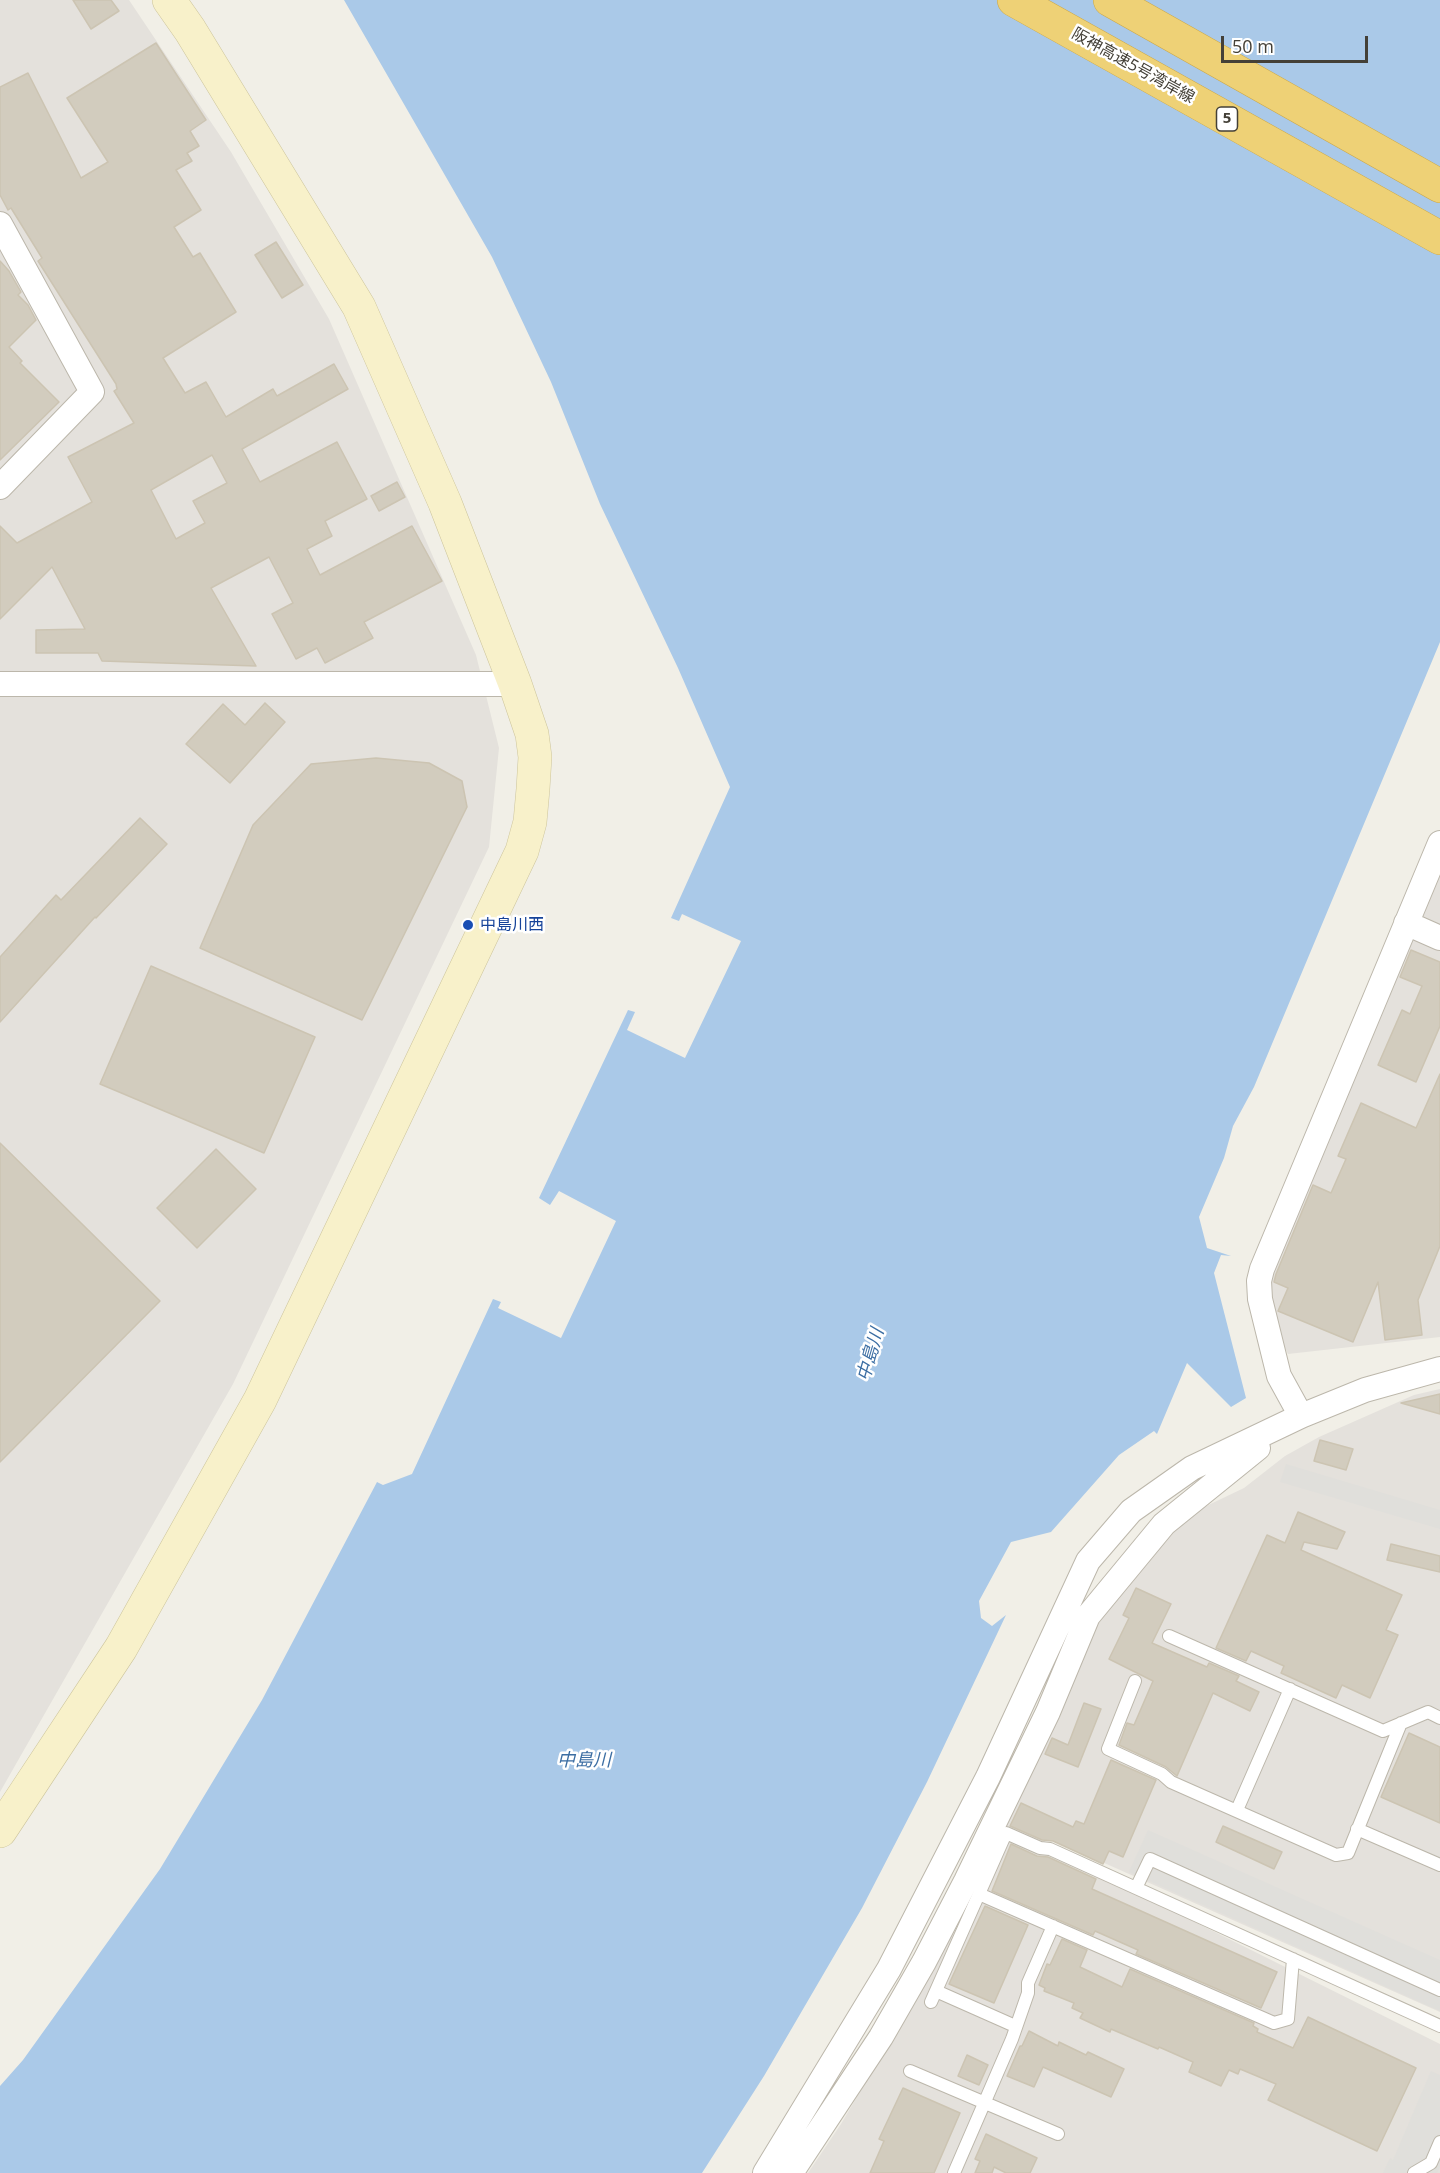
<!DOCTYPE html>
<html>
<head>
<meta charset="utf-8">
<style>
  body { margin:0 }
  #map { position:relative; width:1440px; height:2173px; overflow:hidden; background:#f1efe7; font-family:"Open Sans",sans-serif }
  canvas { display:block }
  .scale { position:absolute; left:1221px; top:36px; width:147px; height:27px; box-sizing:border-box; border:3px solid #444037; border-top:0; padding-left:8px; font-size:18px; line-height:21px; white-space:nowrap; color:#444037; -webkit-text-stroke:4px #fff; paint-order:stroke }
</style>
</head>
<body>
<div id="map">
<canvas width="1440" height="2173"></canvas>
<div class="scale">50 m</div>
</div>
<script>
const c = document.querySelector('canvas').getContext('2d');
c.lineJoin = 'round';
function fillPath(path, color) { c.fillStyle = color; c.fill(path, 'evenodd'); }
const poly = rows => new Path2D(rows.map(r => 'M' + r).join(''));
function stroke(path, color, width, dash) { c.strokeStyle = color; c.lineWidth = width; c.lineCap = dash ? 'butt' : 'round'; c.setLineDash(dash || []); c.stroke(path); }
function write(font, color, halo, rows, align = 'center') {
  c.font = font + ' "Open Sans","Noto Sans JP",sans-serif'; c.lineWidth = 5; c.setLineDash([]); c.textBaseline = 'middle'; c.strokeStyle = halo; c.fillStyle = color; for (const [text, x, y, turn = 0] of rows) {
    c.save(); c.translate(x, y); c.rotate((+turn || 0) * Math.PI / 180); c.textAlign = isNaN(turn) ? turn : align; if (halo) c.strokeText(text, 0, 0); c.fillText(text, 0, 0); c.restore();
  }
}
const industrial = poly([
  [0,0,129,0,231,152,329,319,476,655,499,748,489,847,233,1384,0,1792],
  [1440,839,1440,1337,1288,1354,1273,1324,1265,1279],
  [1440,1389,1440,2012,1048,1838,1042,1846,1440,2044,1440,2173,808,2173,841,2124,917,1995,1088,1640,1112,1603,1152,1550,1198,1510,1244,1488,1285,1456,1319,1437,1414,1395]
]);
const parking = poly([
  [1286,1464,1440,1510,1440,1529,1280,1482],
  [1148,1830,1440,1960,1440,2011,1129,1872],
  [1431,2071,1440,2075,1440,2167,1437,2173,1383,2173,1390,2158,1393,2160]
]);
const water = poly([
  [344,0,1440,0,1440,642,1254,1087,1233,1126,1224,1158,1199,1217,1207,1248,1231,1256,1221,1255,1214,1273,1246,1398,1231,1407,1187,1363,1157,1434,1154,1431,1119,1455,1051,1532,1011,1542,979,1601,981,1618,992,1626,1006,1615,927,1782,862,1908,764,2076,702,2173,0,2173,0,2086,23,2060,160,1869,262,1700,377,1482,383,1485,412,1474,493,1299,501,1302,498,1308,561,1338,616,1221,559,1191,550,1205,539,1198,628,1010,635,1012,627,1030,685,1058,741,941,682,914,679,921,671,918,730,787,678,668,600,504,551,382,492,257]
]);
const building = poly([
  [73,0,111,0,119,11,91,29,73,0],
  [156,43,206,120,190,131,199,146,187,153,192,161,176,170,201,210,174,227,193,257,200,253,236,312,163,358,185,393,206,382,226,417,273,389,277,396,334,364,348,389,242,449,260,482,337,442,367,499,325,521,332,536,307,549,320,575,412,526,442,581,364,622,373,638,325,663,317,648,296,659,272,614,293,603,269,557,211,588,256,666,102,661,98,653,36,653,36,630,85,629,52,567,0,619,0,526,17,543,92,502,68,457,134,423,114,391,117,389,116,384,38,261,42,258,11,208,8,210,0,195,0,87,28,73,81,178,108,162,67,98,156,43],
  [212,455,227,483,193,501,205,523,176,539,151,490,212,455],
  [276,242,303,285,282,298,255,255,276,242],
  [0,261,9,271,21,292,18,295,28,305,36,320,9,347,22,361,20,363,59,402,0,460,0,261],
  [397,482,405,497,379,511,371,496,397,482],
  [265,703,285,722,230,783,186,744,223,704,245,725,265,703],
  [376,758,429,763,462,781,467,807,362,1020,200,948,253,825,311,764,376,758],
  [140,818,167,844,96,918,95,917,0,1022,0,957,56,895,61,900,140,818],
  [1411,950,1440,962,1440,1026,1416,1082,1378,1065,1402,1010,1410,1014,1422,986,1400,977,1411,950],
  [151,966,315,1037,264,1153,100,1084,151,966],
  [1440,1074,1440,1246,1418,1300,1422,1335,1385,1340,1378,1282,1353,1342,1278,1311,1288,1288,1274,1282,1276,1274,1313,1185,1331,1193,1346,1159,1338,1156,1361,1103,1416,1128,1440,1074],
  [0,1143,160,1301,0,1462,0,1143],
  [216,1149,256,1189,197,1248,157,1208,216,1149],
  [1440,1394,1440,1414,1401,1403,1440,1394],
  [1320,1440,1353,1449,1346,1470,1314,1461,1320,1440],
  [1298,1512,1345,1532,1337,1549,1304,1542,1301,1550,1402,1595,1386,1630,1398,1635,1370,1698,1342,1685,1336,1698,1281,1673,1284,1666,1251,1651,1246,1661,1216,1648,1267,1535,1285,1543,1298,1512],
  [1391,1544,1440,1556,1440,1572,1387,1560,1391,1544],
  [1136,1588,1171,1604,1152,1643,1207,1667,1209,1663,1239,1676,1236,1681,1259,1692,1250,1711,1213,1693,1177,1776,1166,1767,1119,1745,1127,1723,1134,1725,1153,1681,1109,1659,1129,1618,1123,1615,1136,1588],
  [1084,1703,1101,1709,1078,1767,1045,1754,1052,1738,1068,1745,1084,1703],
  [1409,1733,1440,1747,1440,1823,1381,1797,1409,1733],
  [1111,1760,1156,1780,1123,1857,1109,1851,1103,1864,1053,1841,1042,1840,1010,1826,1021,1803,1073,1827,1076,1821,1084,1824,1111,1760],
  [1223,1826,1282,1852,1274,1869,1216,1842,1223,1826],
  [1011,1844,1037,1856,1048,1857,1096,1879,1092,1889,1277,1972,1261,2008,1136,1954,1138,1950,1095,1931,1093,1935,992,1891,1011,1844],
  [985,1906,1028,1925,994,2003,949,1984,985,1906],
  [1062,1939,1087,1950,1080,1967,1122,1987,1130,1969,1254,2023,1253,2026,1258,2029,1257,2032,1293,2048,1308,2017,1416,2068,1377,2151,1268,2100,1276,2084,1240,2069,1238,2074,1229,2070,1221,2086,1189,2072,1193,2062,1159,2047,1158,2049,1111,2029,1110,2032,1080,2018,1083,2013,1072,2008,1074,2003,1044,1991,1045,1988,1039,1985,1047,1964,1050,1965,1062,1939],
  [1029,2031,1058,2046,1059,2042,1086,2055,1088,2052,1124,2069,1111,2097,1043,2067,1034,2087,1007,2076,1020,2046,1022,2046,1029,2031],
  [967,2055,988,2065,979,2085,958,2076,967,2055],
  [903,2088,960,2113,934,2173,870,2173,884,2141,879,2139,903,2088],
  [986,2134,1037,2158,1030,2173,1006,2173,994,2167,992,2173,975,2173,980,2161,975,2159,986,2134]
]);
const lane = poly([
  [1169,1636,1383,1731,1428,1712,1440,1718],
  [1135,1681,1108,1749,1162,1774,1171,1782,1336,1855,1348,1853,1401,1723],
  [1237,1810,1290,1689],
  [1357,1829,1440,1865],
  [1136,1888,1150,1859,1440,1990],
  [979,1894,1274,2023,1288,2019,1293,1959],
  [936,1991,1015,2026],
  [931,2002,1006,1833,1040,1848,1050,1849,1440,2026],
  [910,2071,1058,2134],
  [954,2173,1012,2039,1028,1993,1028,1983,1053,1926],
  [1414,2173,1431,2163,1440,2142]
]);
const street = poly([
  [0,224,92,392,0,487],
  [0,684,515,684],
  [1406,923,1440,938],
  [1301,1416,1279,1376,1260,1299,1259,1281,1262,1269,1440,843],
  [765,2173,889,1969,988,1777,1088,1561,1131,1511,1192,1468,1301,1416,1365,1390,1440,1369],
  [791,2173,881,2037,924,1962,966,1881,1048,1712,1088,1616,1164,1524,1258,1448]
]);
const secondary = poly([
  [0,1831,121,1648,260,1400,522,851,530,822,533,789,535,757,532,734,515,684,445,503,359,307,190,30,169,0]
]);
const highway = poly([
  [1014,0,1440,238],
  [1110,0,1440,186]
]);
const markers = [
  [468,925,6,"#1a4fb4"]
];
const shields = [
  [1227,119,21]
];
const shieldNames = [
  ["5",1227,119]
];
const streetNames = [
  ["阪神高速5号湾岸線",1133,66,29]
];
const transitNames = [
  ["中島川西",480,925]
];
const waterNames = [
  ["中島川",871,1355,-74],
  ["中島川",584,1761]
];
fillPath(industrial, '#e4e1dc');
fillPath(parking, '#e0dfdb');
fillPath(water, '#aac9e8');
fillPath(building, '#d2ccbe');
stroke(building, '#ccc4b2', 1.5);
stroke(lane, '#bcb7ab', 14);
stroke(street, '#bcb7ab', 26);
stroke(secondary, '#ccc49b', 34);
stroke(highway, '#cba747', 34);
stroke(lane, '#fff', 12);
stroke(street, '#fff', 24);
stroke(secondary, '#f8f1ca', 33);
stroke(highway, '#eed176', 33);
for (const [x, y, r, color] of markers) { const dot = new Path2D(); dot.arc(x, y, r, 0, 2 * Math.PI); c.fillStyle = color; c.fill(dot); stroke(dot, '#fff', 2); }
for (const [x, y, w] of shields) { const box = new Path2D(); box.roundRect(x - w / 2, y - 12, w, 24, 4.5); c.fillStyle = '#fff'; c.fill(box); stroke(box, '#444037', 1.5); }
write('bold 15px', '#444037', null, shieldNames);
write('16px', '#444037', '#fff', streetNames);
write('16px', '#164399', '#fff', transitNames, 'left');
write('italic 18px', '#3c6ea3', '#fff', waterNames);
</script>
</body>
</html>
